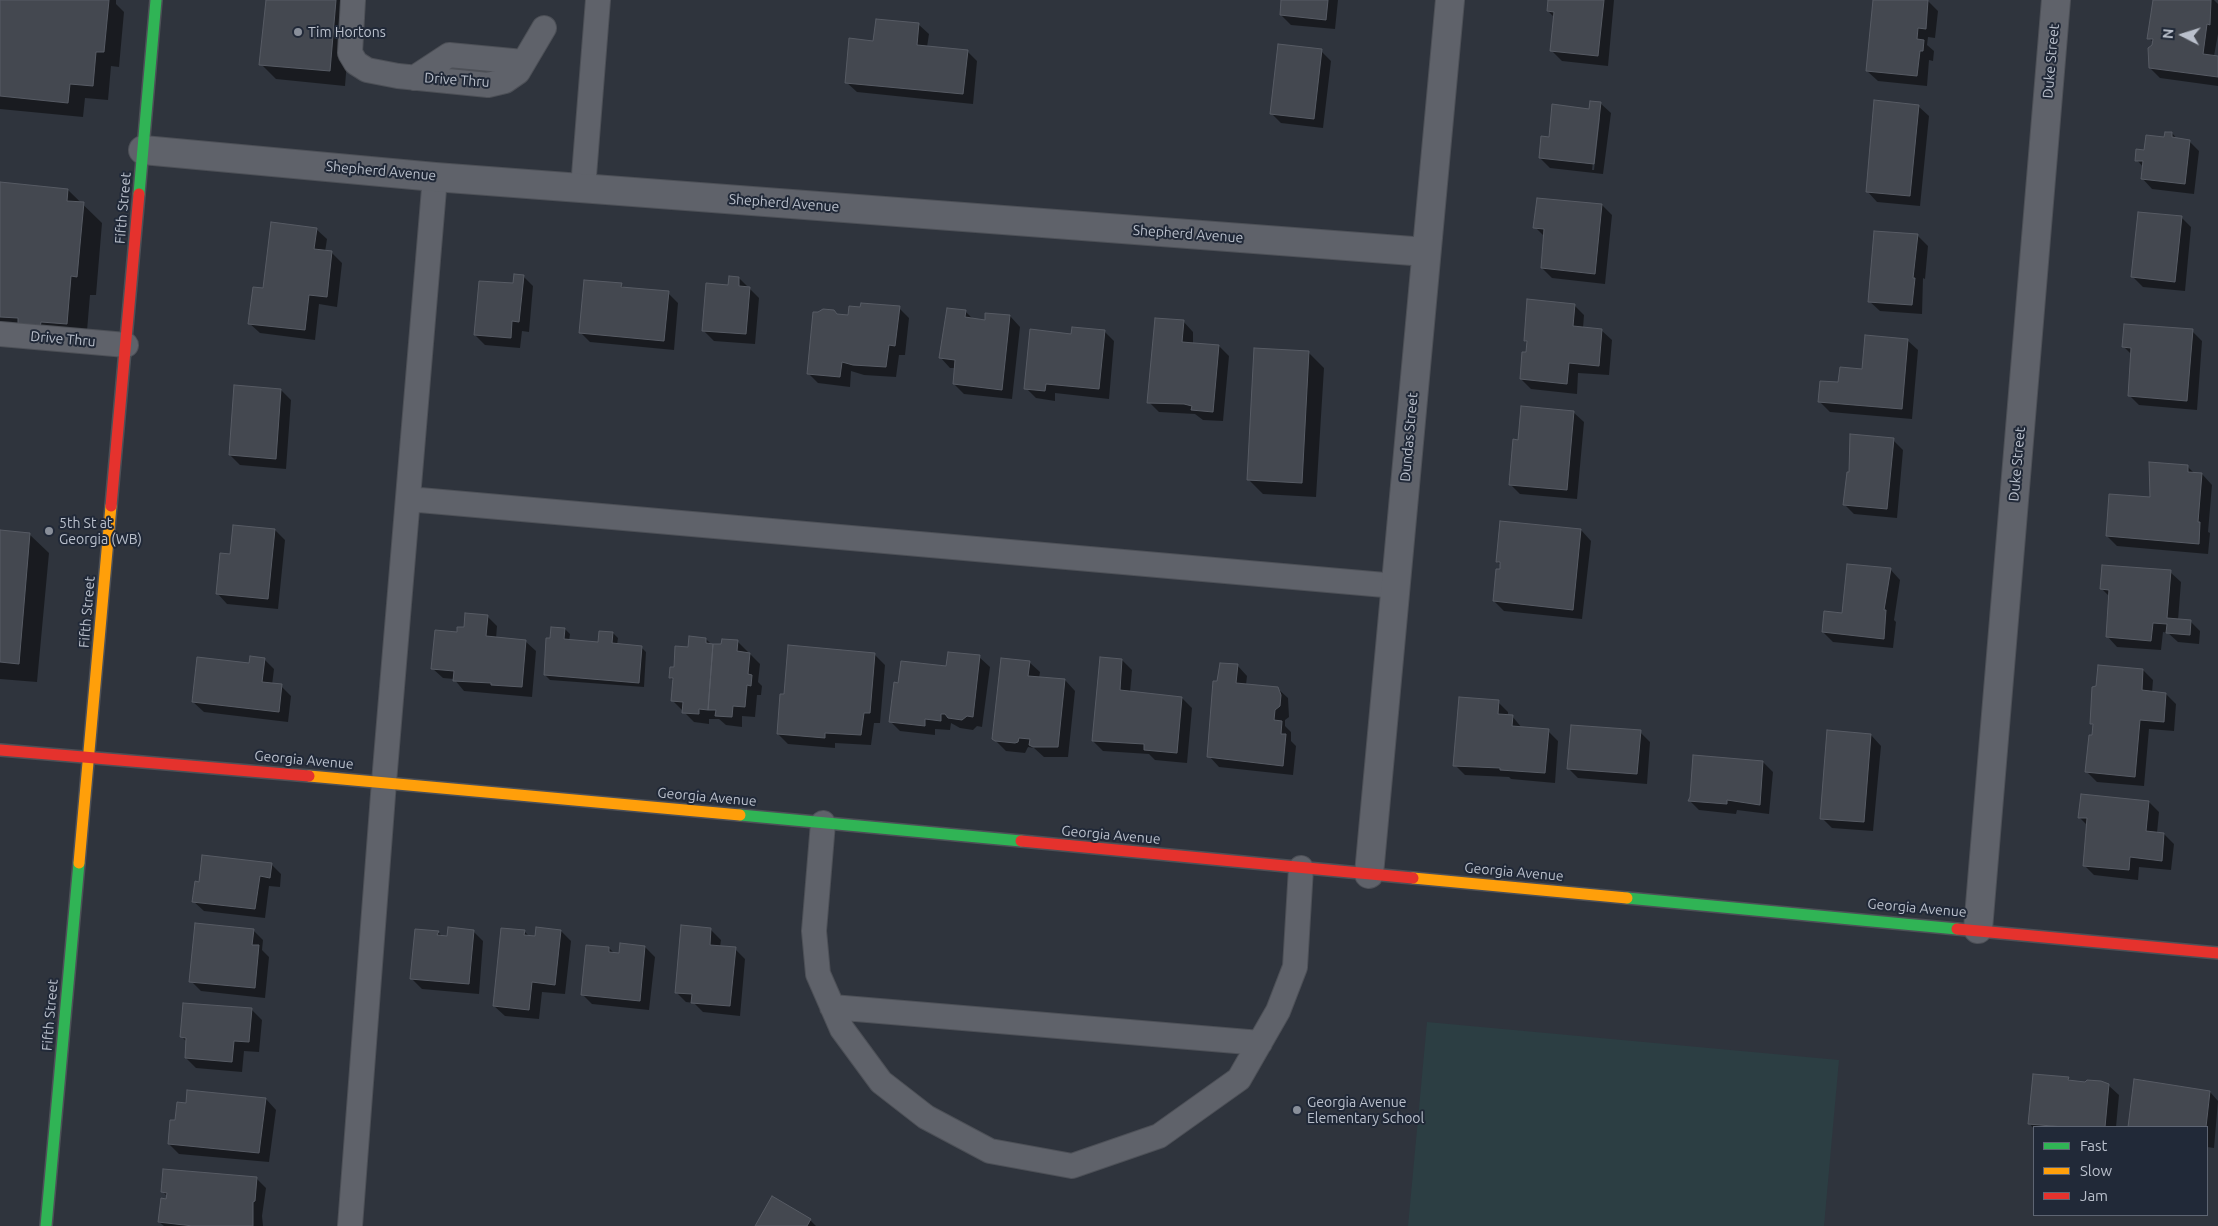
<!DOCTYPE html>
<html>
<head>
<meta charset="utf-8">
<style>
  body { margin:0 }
  #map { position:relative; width:2218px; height:1226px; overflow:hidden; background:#2f343d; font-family:Ubuntu,sans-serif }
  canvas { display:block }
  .legend { position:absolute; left:2033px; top:1126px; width:175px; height:90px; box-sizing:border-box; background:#212938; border:1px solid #5e6573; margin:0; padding:6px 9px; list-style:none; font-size:15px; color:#bac0cc }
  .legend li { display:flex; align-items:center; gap:10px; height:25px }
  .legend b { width:25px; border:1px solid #5e6573 }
  .north { position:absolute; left:2158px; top:10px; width:50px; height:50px; -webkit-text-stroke:4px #212938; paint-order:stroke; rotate:275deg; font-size:14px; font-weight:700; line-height:20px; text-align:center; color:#bac0cc }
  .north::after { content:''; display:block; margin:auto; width:18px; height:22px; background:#bac0cc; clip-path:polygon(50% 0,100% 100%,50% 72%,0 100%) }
</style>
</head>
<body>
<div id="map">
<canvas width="2218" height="1226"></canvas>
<ul class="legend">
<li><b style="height:6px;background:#30b455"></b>Fast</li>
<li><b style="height:6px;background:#ff9f0a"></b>Slow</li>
<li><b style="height:6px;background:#e5322d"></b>Jam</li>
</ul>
<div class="north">N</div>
</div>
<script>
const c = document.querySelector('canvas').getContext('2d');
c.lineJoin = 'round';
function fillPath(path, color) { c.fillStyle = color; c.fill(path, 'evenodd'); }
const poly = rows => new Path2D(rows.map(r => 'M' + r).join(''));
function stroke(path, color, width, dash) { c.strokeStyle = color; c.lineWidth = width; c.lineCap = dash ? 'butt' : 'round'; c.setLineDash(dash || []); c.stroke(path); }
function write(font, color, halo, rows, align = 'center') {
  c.font = font + ' Ubuntu,sans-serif'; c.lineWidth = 4; c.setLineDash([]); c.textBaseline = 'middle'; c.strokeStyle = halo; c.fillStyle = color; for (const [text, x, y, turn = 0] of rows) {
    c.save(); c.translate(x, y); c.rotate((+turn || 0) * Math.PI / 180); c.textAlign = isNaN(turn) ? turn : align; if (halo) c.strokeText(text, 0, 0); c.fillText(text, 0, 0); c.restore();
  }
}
const green = poly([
  [1427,1022,1839,1060,1824,1226,1408,1226]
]);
const shadow = poly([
  [0,0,116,0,116,4,124,12,119,67,111,66,108,100,85,98,83,117,0,109],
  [267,0,352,0,345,86,276,79,261,64],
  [1282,0,1338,0,1335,29,1291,25,1281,15],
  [1549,0,1614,0,1608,66,1562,61,1552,51,1555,18,1548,11],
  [1874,0,1928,1,1938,11,1935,38,1928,37,1927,45,1934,51,1933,61,1929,60,1927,86,1878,81,1867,71],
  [2154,0,2214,0,2218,4,2218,34,2214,56,2218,57,2218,86,2160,78,2150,68,2154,43,2149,38],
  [918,24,929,34,927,47,967,51,977,61,973,104,857,92,846,82,874,42],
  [1321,51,1331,61,1323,128,1281,123,1271,113],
  [1600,103,1611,113,1603,174,1550,168,1540,158,1550,139],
  [1598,118,1600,118,1594,170,1592,170],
  [1918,106,1929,116,1920,206,1877,202,1867,191],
  [2172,133,2178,140,2189,141,2199,151,2194,194,2152,189,2142,178,2143,167,2137,160],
  [0,183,68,190,102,223,96,295,90,295,86,343,0,334],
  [1602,205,1612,215,1605,284,1552,278,1542,268,1545,237,1535,227],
  [2181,217,2191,227,2185,291,2143,287,2133,277],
  [316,229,327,239,325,252,332,253,342,263,337,307,319,304,315,340,260,333,249,323,264,290],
  [1875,232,1918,236,1928,246,1925,279,1923,278,1922,314,1880,311,1869,301],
  [523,276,533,286,529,332,522,331,520,348,485,345,475,335,514,284],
  [739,278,759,298,755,344,714,341,704,331],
  [621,285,625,288,668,293,678,303,674,350,590,342,580,332],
  [1574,305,1584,315,1583,328,1601,330,1612,340,1609,375,1578,373,1577,394,1531,389,1521,379,1527,353,1528,344,1525,341],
  [899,308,909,318,905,355,899,355,896,377,864,375,851,371,850,387,818,383,808,373,837,315,849,317],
  [965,311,974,320,986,321,986,314,1010,316,1020,327,1012,399,964,394,954,384,956,368,950,368,940,357],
  [1183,321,1193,332,1193,344,1219,346,1229,356,1223,421,1203,420,1195,414,1159,412,1149,402],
  [1104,331,1114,341,1109,399,1055,393,1055,401,1036,398,1026,388,1073,335],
  [2192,331,2202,341,2197,410,2139,405,2129,395,2132,355,2124,347],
  [1907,340,1918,350,1912,419,1830,412,1820,402,1839,383],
  [1309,353,1324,368,1316,497,1263,494,1248,479],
  [281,390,291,400,286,469,240,465,230,455],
  [1573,412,1584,422,1577,499,1520,494,1510,484,1519,441],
  [1893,440,1903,450,1897,518,1854,514,1844,504],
  [2188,467,2195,474,2202,474,2212,485,2208,532,2210,533,2208,554,2117,546,2107,536],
  [275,530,285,540,278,609,227,604,217,593],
  [1581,530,1591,541,1582,619,1504,611,1494,601,1501,570,1501,565,1497,562],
  [0,532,29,534,49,553,37,682,0,679],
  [1890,569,1900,580,1894,620,1896,622,1893,648,1833,642,1823,632],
  [2170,572,2181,582,2178,620,2190,621,2200,631,2199,644,2178,642,2168,633,2163,632,2161,650,2117,647,2107,636,2110,597,2101,588],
  [487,616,497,626,496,639,525,641,536,651,532,697,464,691,454,679,443,678,432,668,458,633],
  [565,629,570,634,569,641,599,643,613,633,618,638,617,645,641,647,646,652,644,687,550,680,545,675,551,639],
  [706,639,712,645,722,646,723,640,738,642,760,664,758,682,762,686,761,695,757,695,755,717,742,716,742,727,726,725,719,719,709,719,709,724,694,722,672,700,674,681,670,678,675,669,689,648],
  [875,655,885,665,880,723,874,723,871,745,835,743,835,748,788,744,778,734,785,695],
  [979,657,990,667,982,727,977,726,973,730,960,728,951,723,950,730,935,729,935,735,900,731,890,721,899,684],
  [264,659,274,669,272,685,281,686,291,696,288,722,204,712,193,702,250,665],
  [1122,660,1132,670,1130,692,1182,698,1192,708,1187,763,1155,760,1149,754,1103,751,1093,741],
  [1029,662,1040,672,1039,678,1065,680,1075,691,1068,757,1044,757,1034,748,1028,747,1025,753,1006,751,994,739],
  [1237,665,1247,676,1246,685,1277,688,1288,698,1289,717,1285,720,1285,726,1291,732,1291,741,1296,746,1293,775,1219,767,1209,756,1218,682],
  [2143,670,2153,680,2152,693,2166,694,2176,704,2174,731,2149,729,2144,786,2097,782,2087,772,2094,726,2091,723],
  [1498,702,1508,712,1508,716,1512,716,1522,728,1548,731,1558,741,1555,783,1511,779,1509,777,1465,775,1455,765],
  [1640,732,1650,742,1647,784,1578,778,1568,768],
  [1871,735,1881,746,1873,831,1832,828,1822,818],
  [1763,762,1773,772,1769,814,1737,810,1736,814,1699,810,1689,800],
  [2149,802,2159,812,2157,833,2164,834,2174,844,2171,870,2139,867,2138,880,2094,875,2084,865,2088,826,2079,817],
  [271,864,281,874,280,887,269,886,265,918,204,911,193,901],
  [253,930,263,940,262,950,269,957,265,998,201,991,191,981],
  [711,930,721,940,720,947,735,949,745,959,740,1016,703,1012,694,1003,686,1002,676,992],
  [473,931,483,941,479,994,422,989,411,978,438,932,443,937,449,938],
  [524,931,529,936,536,937,561,931,571,941,565,994,542,992,539,1019,505,1016,494,1006],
  [645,947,655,957,649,1010,592,1004,582,994,609,948,614,953,620,954],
  [252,1010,262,1020,259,1052,244,1051,242,1072,196,1068,186,1058,187,1042,182,1037],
  [2068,1078,2071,1081,2108,1085,2119,1095,2116,1127,2034,1129,2029,1123],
  [2136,1081,2210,1092,2218,1101,2214,1148,2207,1147,2207,1127,2130,1127],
  [188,1092,266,1099,276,1110,269,1162,179,1154,169,1144,176,1122,187,1104],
  [256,1178,266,1188,262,1216,263,1226,164,1226,159,1222,167,1200,168,1197,163,1192],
  [810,1220,816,1226,756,1226]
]);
const building = poly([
  [0,0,109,0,104,52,96,52,93,86,70,84,68,103,0,96,0,0],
  [266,0,336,0,330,71,259,65,266,0],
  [1281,0,1328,0,1326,20,1280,15,1281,0],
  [1548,0,1604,0,1598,56,1550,51,1554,12,1547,11,1548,0],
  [1873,0,1928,0,1926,29,1918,28,1917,39,1924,40,1923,51,1920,51,1917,76,1866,71,1873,0],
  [2153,0,2211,0,2210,25,2207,24,2203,54,2218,56,2218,77,2149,68,2148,48,2152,45,2153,39,2147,39,2153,0],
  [876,19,919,23,917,45,968,50,963,94,845,83,849,38,873,41,876,19],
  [1278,44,1322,49,1314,119,1270,114,1278,44],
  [1874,100,1919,105,1910,196,1866,192,1874,100],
  [1590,101,1601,102,1594,164,1539,158,1541,136,1549,137,1552,104,1589,109,1590,101],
  [2165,132,2172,132,2172,137,2190,140,2185,184,2141,179,2143,161,2135,161,2136,149,2144,150,2146,135,2164,137,2165,132],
  [0,182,68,189,67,201,84,202,77,277,71,276,67,324,41,322,40,328,18,326,18,318,0,317,0,182],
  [1537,198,1602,204,1595,274,1541,268,1544,229,1533,228,1537,198],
  [2138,212,2182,216,2175,282,2131,277,2138,212],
  [271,222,317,228,314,249,332,251,327,297,309,295,305,330,248,324,253,287,263,288,271,222],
  [1874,231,1918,234,1913,278,1915,278,1912,305,1868,302,1874,231],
  [514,274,524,275,519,322,512,321,511,338,474,335,479,281,513,283,514,274],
  [729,276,739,277,739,286,750,287,746,334,702,331,706,283,728,285,729,276],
  [584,280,622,283,621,287,669,291,664,341,579,333,584,280],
  [1527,299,1575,304,1573,326,1602,329,1599,366,1569,363,1567,384,1520,379,1522,352,1526,352,1527,341,1524,341,1527,299],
  [861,303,900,306,895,346,889,345,886,367,853,365,842,362,840,377,807,374,813,312,818,312,823,309,834,310,837,314,848,315,849,306,860,307,861,303],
  [947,308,966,310,965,317,985,320,985,313,1010,315,1002,390,953,384,955,360,939,358,947,308],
  [1155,318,1184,320,1182,342,1219,345,1213,412,1191,410,1192,406,1184,404,1147,403,1155,318],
  [2124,324,2193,329,2187,401,2128,396,2131,348,2122,347,2124,324],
  [1072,327,1105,330,1099,389,1046,384,1045,391,1024,389,1030,329,1071,334,1072,327],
  [1865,335,1908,339,1902,409,1818,402,1820,381,1838,382,1840,367,1862,369,1865,335],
  [1254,348,1309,351,1302,483,1247,480,1254,348],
  [234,385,281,389,276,459,229,455,234,385],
  [1521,406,1574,411,1567,490,1509,485,1513,439,1518,440,1521,406],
  [1850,434,1894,438,1887,509,1843,505,1847,472,1849,472,1850,434],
  [2149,462,2188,465,2188,472,2202,473,2198,522,2200,522,2199,544,2106,536,2109,494,2150,497,2149,462],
  [1500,521,1581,529,1573,610,1493,601,1496,569,1500,569,1500,562,1496,562,1500,521],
  [233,525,275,529,268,599,216,594,220,553,230,554,233,525],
  [0,530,30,533,19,664,0,662,0,530],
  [1847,564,1891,568,1884,610,1886,610,1884,639,1822,632,1824,611,1842,613,1847,564],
  [2102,565,2171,570,2167,618,2191,620,2190,635,2166,633,2167,624,2153,623,2151,641,2106,637,2109,590,2100,589,2102,565],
  [465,613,488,615,486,636,526,640,522,687,491,685,491,683,453,681,454,671,431,669,435,630,457,632,457,627,464,627,465,613],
  [551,627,565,628,564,639,598,642,599,631,613,632,612,643,642,646,639,683,544,675,546,638,550,638,551,627],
  [689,636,706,638,706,643,713,644,708,710,699,709,699,714,682,713,683,702,671,701,673,678,669,678,670,667,674,667,675,646,688,647,689,636],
  [722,639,738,640,737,651,750,653,748,674,752,675,751,686,747,685,745,707,733,706,732,717,715,716,716,710,708,710,713,644,721,644,722,639],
  [788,645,875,653,870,713,864,713,861,735,825,733,825,738,777,734,780,694,784,694,788,645],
  [948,652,980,655,973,717,967,716,962,720,948,718,945,714,941,714,941,721,925,719,925,726,889,722,894,682,898,683,901,661,946,666,948,652],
  [250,656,265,658,262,682,282,684,279,712,192,702,197,657,249,663,250,656],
  [1100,657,1122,659,1120,690,1182,697,1177,753,1144,750,1144,744,1092,741,1100,657],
  [1001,658,1030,661,1028,676,1065,679,1058,747,1033,747,1029,745,1030,739,1019,738,1018,742,1015,743,995,741,992,739,1001,658],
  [1220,663,1238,664,1236,683,1278,687,1281,695,1280,706,1275,710,1274,720,1282,721,1281,734,1286,734,1283,766,1207,757,1213,681,1217,681,1220,663],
  [2098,665,2143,669,2142,690,2166,693,2164,722,2140,720,2135,777,2085,772,2089,735,2092,735,2093,724,2090,724,2092,687,2096,686,2098,665],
  [1459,697,1499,700,1498,714,1513,715,1512,726,1549,729,1545,773,1500,770,1500,768,1453,766,1459,697],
  [1571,725,1641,730,1637,774,1567,769,1571,725],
  [1827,730,1871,734,1864,822,1820,819,1827,730],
  [1693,755,1763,761,1760,805,1727,800,1727,804,1688,801,1690,797,1693,755],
  [2081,794,2149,801,2146,831,2164,833,2162,861,2130,857,2129,870,2083,866,2087,818,2078,818,2081,794],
  [202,855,272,863,270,878,260,876,255,909,192,902,195,881,199,882,202,855],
  [195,923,254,929,252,945,259,945,255,988,189,982,195,923],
  [681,925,711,928,710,945,736,947,730,1006,691,1003,692,994,675,993,681,925],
  [448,927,474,930,469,984,410,979,415,929,439,931,437,935,447,936,448,927],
  [536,927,561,930,555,985,532,982,529,1010,493,1006,501,928,525,930,524,935,535,936,536,927],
  [620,943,645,946,640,1001,581,995,586,945,609,947,609,952,619,953,620,943],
  [183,1003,252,1008,249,1042,234,1041,232,1062,185,1058,186,1038,180,1037,183,1003],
  [2033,1074,2069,1077,2068,1080,2085,1082,2087,1080,2101,1081,2109,1084,2105,1127,2064,1127,2028,1124,2033,1074],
  [2134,1079,2210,1091,2206,1127,2128,1127,2134,1079],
  [187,1090,266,1098,259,1153,168,1144,170,1120,175,1120,177,1102,186,1103,187,1090],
  [163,1169,257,1177,255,1201,253,1202,253,1226,193,1226,158,1222,161,1198,166,1199,167,1193,161,1192,163,1169],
  [772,1196,811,1219,807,1226,755,1226,772,1196]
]);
const lane = poly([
  [353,0,350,53,356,63,367,70,398,76,488,85,505,81,518,72,544,28],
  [414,78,449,55,523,62],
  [583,188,598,0],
  [0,334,126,345],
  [408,499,1396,586],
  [823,823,814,931,818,974,842,1029,881,1082,926,1117,990,1151,1072,1166,1159,1136,1239,1079,1278,1011,1295,967,1301,868],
  [832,1007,1260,1043],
  [350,1226,384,782,435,177]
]);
const street = poly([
  [143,150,435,177,1426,252],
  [1369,874,1450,0],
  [1978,929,2056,0]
]);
const fast = poly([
  [139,194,156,0],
  [740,815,1021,841],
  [1627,898,1957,929],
  [46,1226,79,863]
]);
const slow = poly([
  [309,776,740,815],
  [79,863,111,506],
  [1413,878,1627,898]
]);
const jam = poly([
  [111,506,139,194],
  [0,750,309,776],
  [1021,841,1413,878],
  [1957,929,2218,953]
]);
const markers = [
  [298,32,5,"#898f9a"],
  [49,531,5,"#898f9a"],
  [1297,1110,5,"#898f9a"]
];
const poiNames = [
  ["Tim Hortons",308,32],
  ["5th St at",59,523],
  ["Georgia (WB)",59,539],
  ["Georgia Avenue",1307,1102],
  ["Elementary School",1307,1118]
];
const streetNames = [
  ["Duke Street",2051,61,-85],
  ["Drive Thru",457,80,4],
  ["Shepherd Avenue",381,171,5],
  ["Shepherd Avenue",784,203,4],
  ["Fifth Street",123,208,-85],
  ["Shepherd Avenue",1188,234,4],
  ["Drive Thru",63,339,5],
  ["Dundas Street",1409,437,-85],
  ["Duke Street",2017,464,-85],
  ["Fifth Street",87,612,-85],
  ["Georgia Avenue",304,760,5],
  ["Georgia Avenue",707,797,5],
  ["Georgia Avenue",1111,835,5],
  ["Georgia Avenue",1514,872,5],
  ["Georgia Avenue",1917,908,5],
  ["Fifth Street",50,1015,-85]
];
fillPath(green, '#2c3e43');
fillPath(shadow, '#0007');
fillPath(building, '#444850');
stroke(building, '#575b64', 1);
stroke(lane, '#4d5057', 26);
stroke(street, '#4d5057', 30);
stroke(fast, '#4d5057', 14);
stroke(slow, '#4d5057', 14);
stroke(jam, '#4d5057', 14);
stroke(lane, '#5f626a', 24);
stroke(street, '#5f626a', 28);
stroke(fast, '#30b455', 11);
stroke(slow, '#ff9f0a', 11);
stroke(jam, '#e5322d', 11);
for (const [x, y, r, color] of markers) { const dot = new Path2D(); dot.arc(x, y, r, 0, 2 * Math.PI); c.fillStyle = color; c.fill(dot); stroke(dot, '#212938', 2); }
write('14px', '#bac0cc', '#212938', poiNames, 'left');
write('14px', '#bac0cc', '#212938', streetNames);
</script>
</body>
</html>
